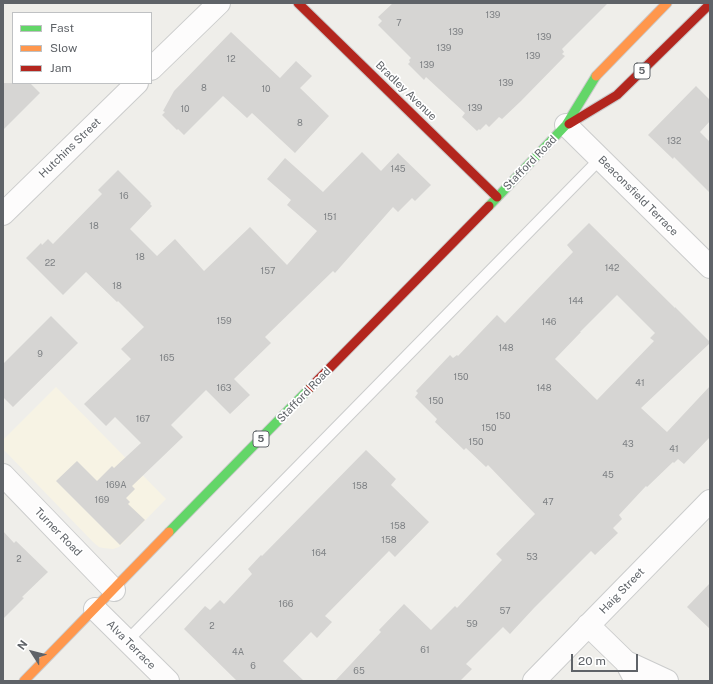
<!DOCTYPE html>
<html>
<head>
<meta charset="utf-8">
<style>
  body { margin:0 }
  #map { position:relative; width:713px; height:684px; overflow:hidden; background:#efeeea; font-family:"Public Sans",sans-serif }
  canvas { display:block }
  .frame { position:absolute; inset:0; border:4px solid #5f6368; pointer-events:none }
  .legend { position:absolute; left:12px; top:12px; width:140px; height:72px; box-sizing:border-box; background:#fff; border:1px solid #bfc1c3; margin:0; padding:5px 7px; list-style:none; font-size:12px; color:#5f6368 }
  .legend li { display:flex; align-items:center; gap:8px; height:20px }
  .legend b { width:20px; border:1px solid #bfc1c3 }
  .north { position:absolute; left:12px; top:632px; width:40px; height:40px; -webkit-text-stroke:3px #fff; paint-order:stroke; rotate:306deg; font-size:11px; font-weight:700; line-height:16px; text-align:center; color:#5f6368 }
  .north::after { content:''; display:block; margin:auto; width:14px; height:18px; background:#5f6368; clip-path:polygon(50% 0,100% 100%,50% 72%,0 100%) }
  .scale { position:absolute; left:571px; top:654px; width:67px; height:18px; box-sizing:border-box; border:2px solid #5f6368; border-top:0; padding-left:5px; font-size:12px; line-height:14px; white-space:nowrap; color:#5f6368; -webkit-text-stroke:3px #fff; paint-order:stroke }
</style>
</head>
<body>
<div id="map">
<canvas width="713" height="684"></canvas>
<div class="frame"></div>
<ul class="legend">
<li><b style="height:5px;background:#63d668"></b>Fast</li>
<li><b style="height:5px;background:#ff974d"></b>Slow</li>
<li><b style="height:5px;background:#b3261e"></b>Jam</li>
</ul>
<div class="north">N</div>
<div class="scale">20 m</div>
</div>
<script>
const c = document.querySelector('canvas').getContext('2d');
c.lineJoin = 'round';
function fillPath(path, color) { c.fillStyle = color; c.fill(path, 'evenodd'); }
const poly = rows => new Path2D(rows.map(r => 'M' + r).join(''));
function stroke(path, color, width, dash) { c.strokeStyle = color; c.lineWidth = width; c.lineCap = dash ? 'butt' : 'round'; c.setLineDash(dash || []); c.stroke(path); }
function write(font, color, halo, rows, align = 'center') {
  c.font = font + ' "Public Sans",sans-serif'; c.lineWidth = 3.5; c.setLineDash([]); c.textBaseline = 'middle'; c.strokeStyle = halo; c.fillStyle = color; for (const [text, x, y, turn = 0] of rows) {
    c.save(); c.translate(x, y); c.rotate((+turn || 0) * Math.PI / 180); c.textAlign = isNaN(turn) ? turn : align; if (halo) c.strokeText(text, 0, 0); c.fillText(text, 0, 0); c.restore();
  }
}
const commercial = poly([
  [56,387,166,499,119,547,113,549,103,548,99,547,94,543,3,449,3,440]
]);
const building = poly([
  [393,3,608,3,562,49,564,52,562,54,565,56,521,101,502,119,499,117,489,127,486,124,480,130,479,129,477,131,462,117,465,113,426,77,424,80,408,64,410,62,409,60,411,58,378,25,382,21,378,17],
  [231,32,280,78,296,61,312,76,300,88,329,116,295,153,252,113,247,118,223,96,184,135,178,129,177,130,162,115,165,112,163,111,174,91],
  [3,83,30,83,40,93,3,130],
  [696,86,710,100,710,121,700,132,710,142,710,193,674,157,673,159,648,135],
  [362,152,381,171,398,153,431,185,415,201,412,198,398,212,393,207,335,273,333,271,265,337,271,343,234,379,250,395,230,414,206,390,171,425,183,437,132,486,135,489,126,498,130,502,128,504,145,520,120,545,56,481,77,461,97,481,112,466,114,468,141,443,115,417,106,426,84,404,131,359,121,349,144,327,118,301,117,302,86,272,63,295,26,258,41,243,42,245,48,239,53,244,102,194,98,190,118,170,151,203,150,204,152,206,130,229,157,256,175,239,204,271,250,227,287,265,317,231,287,205,291,200,267,179,285,158,323,192],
  [589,223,675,308,675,307,710,342,710,343,641,408,667,432,710,386,710,437,684,464,678,459,674,463,673,462,647,487,646,486,619,515,622,519,613,528,618,533,595,555,591,551,534,608,510,634,503,627,466,664,472,669,460,681,335,681,381,632,379,630,404,604,431,630,455,606,457,608,502,560,496,554,535,514,488,465,486,467,466,448,464,450,435,422,437,419,415,397,418,393,416,391,450,355,453,358,457,355,458,356,497,315,505,323,573,252,567,245],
  [617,295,655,333,650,338,654,341,597,400,555,359,581,332,580,332],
  [51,316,78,343,13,407,3,397,3,364],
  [366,450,396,479,391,485,429,522,395,557,389,551,325,616,332,622,317,638,311,632,283,661,304,681,237,681,184,629,205,606,210,610,220,600,224,604,252,574,248,569,261,555,262,556],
  [3,531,14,543,16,541,48,572,22,597,24,598,3,619],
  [710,583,710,629,687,607]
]);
const lane = poly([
  [127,641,600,159]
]);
const street = poly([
  [151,69,219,3],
  [566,125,710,267],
  [3,214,137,83],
  [3,475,114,590],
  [95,609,168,681],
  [588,625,626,662,636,681],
  [626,662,667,681],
  [534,681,710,501]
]);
const fast = poly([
  [489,206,566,125,596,76],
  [169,532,310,388]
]);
const slow = poly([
  [596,76,667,3],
  [24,681,169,532]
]);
const jam = poly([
  [298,3,497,197],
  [569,124,617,95,710,4],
  [310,388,489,206]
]);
const numberNames = [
  ["139",493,15],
  ["7",399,23],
  ["139",456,32],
  ["139",544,37],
  ["139",444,48],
  ["139",533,56],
  ["12",231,59],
  ["139",427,65],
  ["139",506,83],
  ["8",204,88],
  ["10",266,89],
  ["139",475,108],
  ["10",185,109],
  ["8",300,123],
  ["132",674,141],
  ["145",398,169],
  ["16",124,196],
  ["151",330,217],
  ["18",94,226],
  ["18",140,257],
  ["22",50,263],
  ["142",612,268],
  ["157",268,271],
  ["18",117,286],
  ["144",576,301],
  ["159",224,321],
  ["146",549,322],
  ["148",506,348],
  ["9",40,354],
  ["165",167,358],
  ["150",461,377],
  ["41",640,383],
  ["163",224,388],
  ["148",544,388],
  ["150",436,401],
  ["150",503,416],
  ["167",143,419],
  ["150",489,428],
  ["150",476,442],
  ["43",628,444],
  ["41",674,449],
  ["45",608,475],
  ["169A",116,485],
  ["158",360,486],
  ["169",102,500],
  ["47",548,502],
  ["158",398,526],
  ["158",389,540],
  ["164",319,553],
  ["53",532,557],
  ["2",19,559],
  ["166",286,604],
  ["57",505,611],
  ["59",472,624],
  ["2",212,626],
  ["61",425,650],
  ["4A",238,652],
  ["6",253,666],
  ["65",359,671]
];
const shields = [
  [642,71,16],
  [261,439,16]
];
const shieldNames = [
  ["5",642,71],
  ["5",261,439]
];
const streetNames = [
  ["Bradley Avenue",406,91,44],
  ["Hutchins Street",70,148,-44],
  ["Stafford Road",530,163,-46],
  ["Beaconsfield Terrace",638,196,45],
  ["Stafford Road",304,395,-46],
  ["Turner Road",58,532,46],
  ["Haig Street",622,591,-46],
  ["Alva Terrace",131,645,45]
];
fillPath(commercial, '#f7f3e4');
fillPath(building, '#d6d5d3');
stroke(lane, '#cbcccc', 13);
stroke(street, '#cbcccc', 24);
stroke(fast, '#cacacb', 11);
stroke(slow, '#cacacb', 11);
stroke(jam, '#cacacb', 11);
stroke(lane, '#fdfcfc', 11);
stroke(street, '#fdfcfc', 22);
stroke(fast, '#63d668', 9);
stroke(slow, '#ff974d', 9);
stroke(jam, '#b3261e', 9);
write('9px', '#7e8184', null, numberNames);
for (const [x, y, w] of shields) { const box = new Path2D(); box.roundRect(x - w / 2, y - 8, w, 16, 3); c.fillStyle = '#fff'; c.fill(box); stroke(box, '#5f6368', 1); }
write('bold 10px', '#5f6368', null, shieldNames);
write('11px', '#5f6368', '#fff', streetNames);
</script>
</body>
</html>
